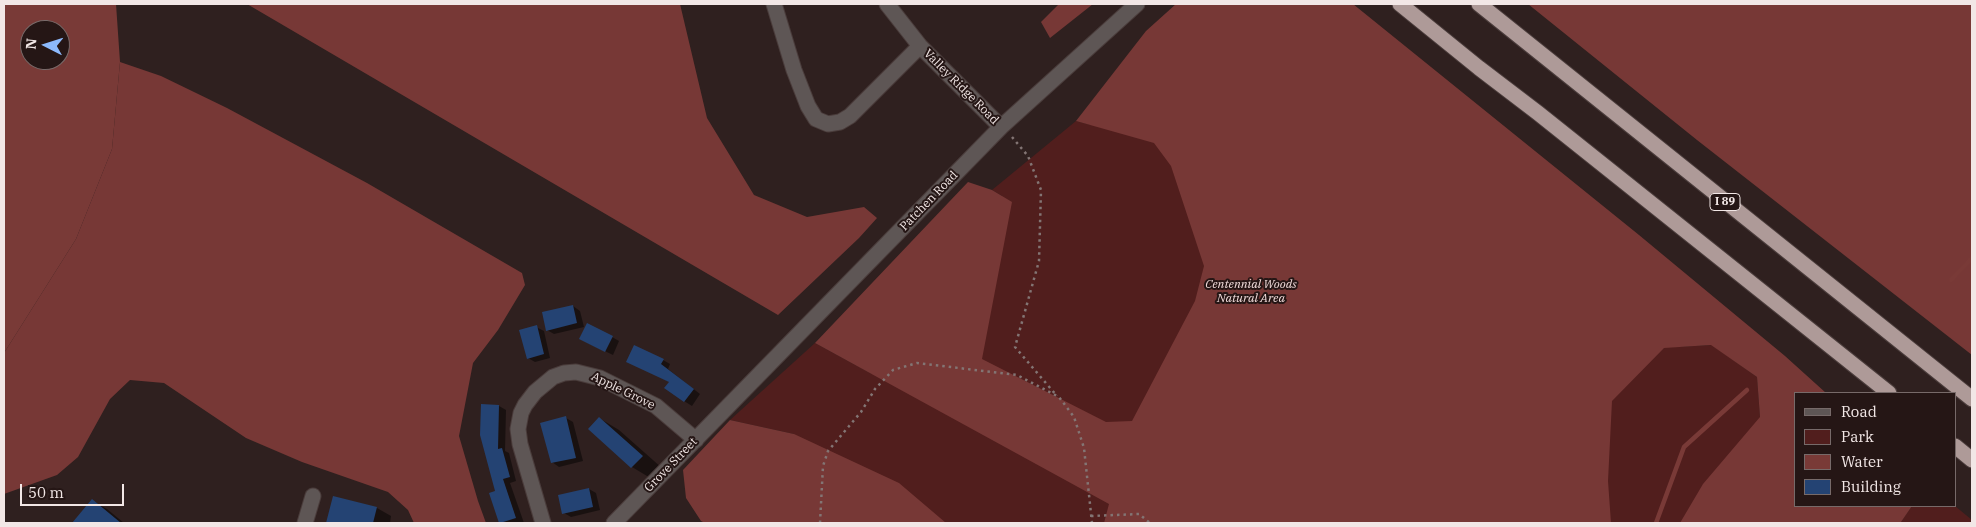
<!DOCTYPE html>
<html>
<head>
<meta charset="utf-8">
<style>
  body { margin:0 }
  #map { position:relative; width:1976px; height:527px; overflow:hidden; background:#2f201f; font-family:"IBM Plex Serif",serif }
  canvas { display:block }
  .frame { position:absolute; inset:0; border:5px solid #f2e7e6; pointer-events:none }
  .legend { position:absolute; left:1794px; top:392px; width:162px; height:115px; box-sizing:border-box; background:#251615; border:1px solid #776a69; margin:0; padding:6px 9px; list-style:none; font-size:15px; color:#f2e7e6 }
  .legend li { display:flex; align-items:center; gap:10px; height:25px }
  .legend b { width:25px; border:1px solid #776a69 }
  .north { position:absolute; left:20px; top:20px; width:50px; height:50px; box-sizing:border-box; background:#251615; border:1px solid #776a69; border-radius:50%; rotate:275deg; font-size:14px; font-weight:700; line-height:20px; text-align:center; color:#f2e7e6 }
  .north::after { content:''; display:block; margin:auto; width:18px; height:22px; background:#8cb9fc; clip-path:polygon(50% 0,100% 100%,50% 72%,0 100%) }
  .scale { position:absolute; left:20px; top:484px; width:104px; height:22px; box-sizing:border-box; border:2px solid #f2e7e6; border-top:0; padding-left:6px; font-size:15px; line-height:18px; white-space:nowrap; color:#f2e7e6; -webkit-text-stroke:4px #251615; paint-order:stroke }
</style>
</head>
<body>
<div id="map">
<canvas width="1976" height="527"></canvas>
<div class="frame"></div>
<ul class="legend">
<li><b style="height:6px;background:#5e5655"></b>Road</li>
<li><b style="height:14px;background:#511e1d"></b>Park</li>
<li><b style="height:14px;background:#793a37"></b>Water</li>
<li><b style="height:14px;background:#244373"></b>Building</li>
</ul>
<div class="north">N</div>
<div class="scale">50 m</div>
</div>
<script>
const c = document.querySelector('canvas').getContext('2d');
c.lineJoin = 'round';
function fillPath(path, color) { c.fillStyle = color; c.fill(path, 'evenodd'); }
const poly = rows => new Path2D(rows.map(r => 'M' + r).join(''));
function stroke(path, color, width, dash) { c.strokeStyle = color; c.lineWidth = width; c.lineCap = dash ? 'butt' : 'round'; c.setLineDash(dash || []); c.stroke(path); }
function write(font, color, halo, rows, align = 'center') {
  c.font = font + ' "IBM Plex Serif",serif'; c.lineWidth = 4; c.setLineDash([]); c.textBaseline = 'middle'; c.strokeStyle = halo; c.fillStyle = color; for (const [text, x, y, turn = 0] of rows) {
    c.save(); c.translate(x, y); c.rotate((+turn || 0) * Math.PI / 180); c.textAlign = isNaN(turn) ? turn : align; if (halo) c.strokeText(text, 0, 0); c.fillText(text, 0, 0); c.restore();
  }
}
const green = poly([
  [1238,4,1677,347,1712,345,1757,377,1760,417,1795,506,1888,523,818,523,794,434,730,420,815,343,872,374,1002,196,992,190,1076,121,1091,125],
  [1912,506,1955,506,1972,520,1972,523,1900,523]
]);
const forest = poly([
  [247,4,680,4,707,118,754,195,807,217,864,207,877,218,859,238,778,315],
  [1059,4,1093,4,1050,38,1041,22],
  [1176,4,1353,4,1639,235,1785,356,1826,393,1795,393,1795,506,1912,506,1901,522,1900,523,1680,523,1703,484,1760,417,1757,377,1711,345,1664,348,1612,401,1608,481,1611,523,1104,523,1109,504,815,343,968,182,992,190,1012,202,982,359,1106,422,1132,421,1195,301,1204,266,1171,166,1154,143,1076,121,1146,31],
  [1528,4,1972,4,1972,355,1697,140],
  [120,62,161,76,227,108,367,183,522,273,525,285,498,330,473,363,459,436,478,501,486,523,414,523,408,510,388,492,302,462,246,438,164,383,130,380,110,399,78,457,57,475,4,494,4,353,76,239,112,149],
  [730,420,794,434,899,483,946,523,705,523,701,521,686,498,683,470]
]);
const water = poly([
  [4,4,116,4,120,62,112,149,76,239,4,353],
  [30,30,60,30,60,60,30,60]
]);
const shadow = poly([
  [573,306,580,311,584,327,554,334,547,330],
  [536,327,544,331,550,358,535,362,528,358],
  [612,337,619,341,613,355,588,343],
  [663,360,670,364,668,369,700,394,692,406,684,401,670,382,635,365],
  [482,405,499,406,506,410,505,451,509,453,516,481,510,483,524,523,500,523],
  [566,418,573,422,583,461,559,467,552,462],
  [599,418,619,430,662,468,652,479,632,467,590,429],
  [589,489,596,493,600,510,571,517,564,513],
  [334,497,377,508,391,516,390,523,327,523],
  [92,501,107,509,124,523,74,523]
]);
const stream = poly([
  [1951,280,1972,258],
  [1656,523,1684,447,1747,390]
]);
const building = poly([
  [573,305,577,323,546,331,542,312],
  [587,323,613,336,605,352,579,339],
  [537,325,544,354,527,359,519,330],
  [634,345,664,359,661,364,694,389,684,402,664,388,669,382,626,362],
  [481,404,499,405,498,449,502,448,510,477,503,479,516,518,500,523,499,523,489,493,495,491,480,435],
  [566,416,576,458,551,463,540,423],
  [599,417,643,456,631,468,588,429],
  [589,488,593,507,562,514,558,495],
  [333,496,377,507,373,523,326,523],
  [92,499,121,523,72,523]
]);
const path = poly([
  [1012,137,1028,156,1041,190,1039,261,1015,347,1057,396],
  [1091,516,1139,514,1150,523],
  [820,523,823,466,828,451,861,412,875,389,893,370,917,363,1017,375,1059,397,1074,417,1084,448,1092,523]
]);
const minor = poly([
  [774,4,794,70,808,106,816,119,828,124,840,122,850,116,920,46],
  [887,4,920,46,1001,127],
  [305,523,313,496],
  [543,523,520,444,518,429,521,413,525,405,535,392,553,377,564,373,576,372,600,378,656,406,696,440],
  [614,523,1001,127,1137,4]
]);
const highway = poly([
  [1400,4,1479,68,1538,113,1889,393],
  [1479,4,1972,399],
  [1955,446,1972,460]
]);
const shields = [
  [1725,202,30]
];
const shieldNames = [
  ["I 89",1725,202]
];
const streetNames = [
  ["Valley Ridge Road",961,87,45],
  ["Patchen Road",929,201,-46],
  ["Apple Grove",623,391,26],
  ["Grove Street",671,465,-46]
];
const parkNames = [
  ["Centennial Woods",1251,285],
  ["Natural Area",1251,299]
];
fillPath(green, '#511e1d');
fillPath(forest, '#773836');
fillPath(water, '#793a37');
fillPath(shadow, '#0007');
stroke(stream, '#793a37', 4.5);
fillPath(building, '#244373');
stroke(minor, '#4a3c3b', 17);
stroke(highway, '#4a3c3b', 17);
stroke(path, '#837574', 2.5, [2.5, 4]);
stroke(minor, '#5e5655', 15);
stroke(highway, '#ae9a98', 15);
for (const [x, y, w] of shields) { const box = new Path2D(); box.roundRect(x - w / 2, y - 8.5, w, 17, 4); c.fillStyle = '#251615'; c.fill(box); stroke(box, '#f2e7e6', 1); }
write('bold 11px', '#f2e7e6', null, shieldNames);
write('12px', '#f2e7e6', '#251615', streetNames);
write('italic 12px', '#f4dedd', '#251615', parkNames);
</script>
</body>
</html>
